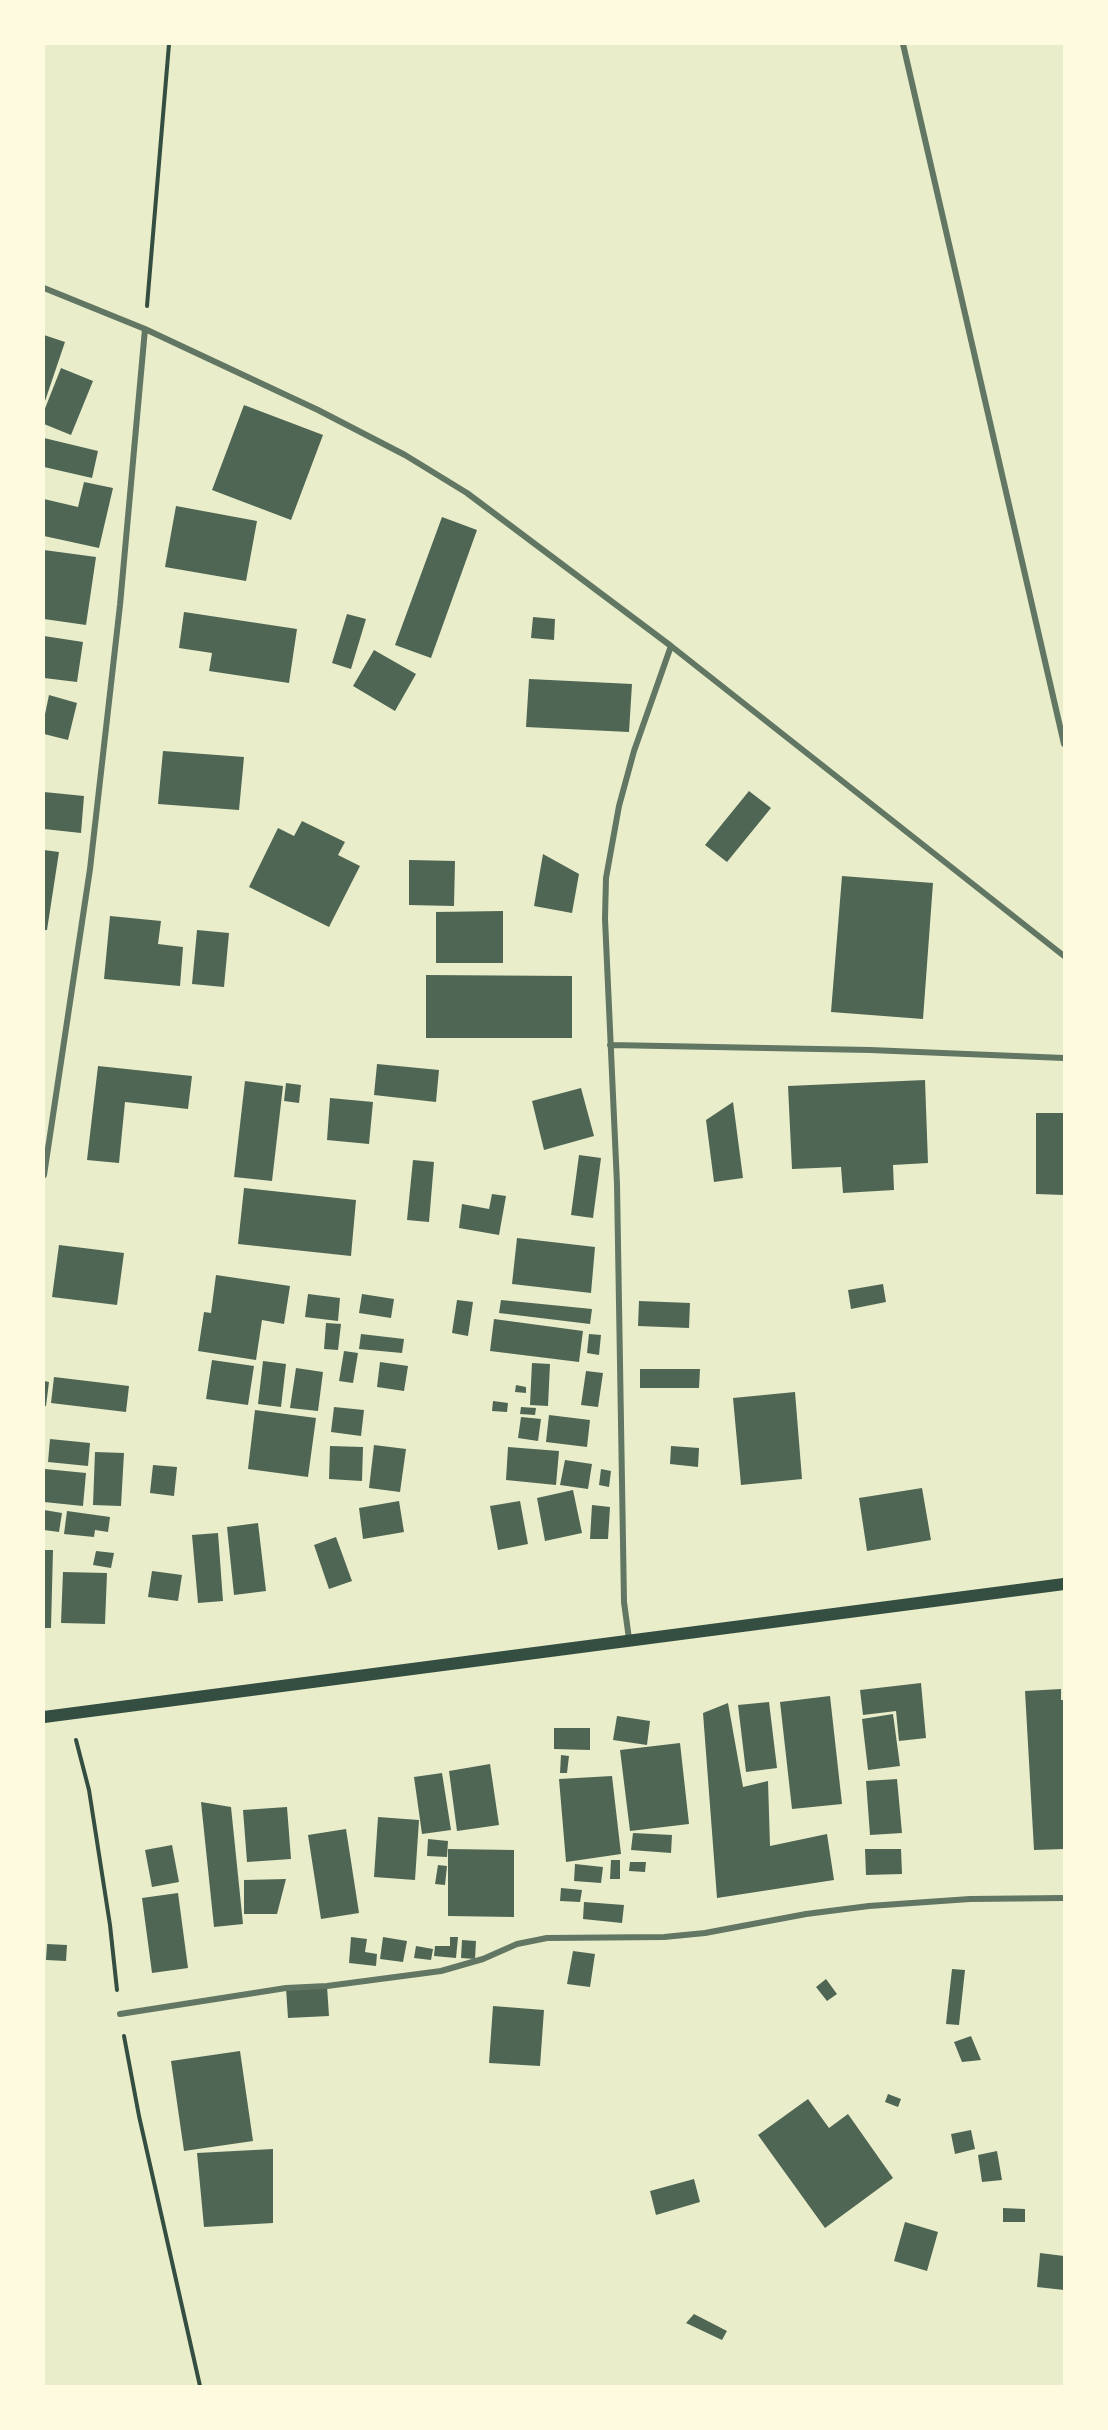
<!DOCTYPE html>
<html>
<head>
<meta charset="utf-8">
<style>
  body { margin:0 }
  #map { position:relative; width:1108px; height:2430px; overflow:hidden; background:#e9edc9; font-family:Quicksand,sans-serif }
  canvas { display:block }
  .frame { position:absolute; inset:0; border:45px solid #fefae0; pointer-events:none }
</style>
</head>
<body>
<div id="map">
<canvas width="1108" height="2430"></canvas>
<div class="frame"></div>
</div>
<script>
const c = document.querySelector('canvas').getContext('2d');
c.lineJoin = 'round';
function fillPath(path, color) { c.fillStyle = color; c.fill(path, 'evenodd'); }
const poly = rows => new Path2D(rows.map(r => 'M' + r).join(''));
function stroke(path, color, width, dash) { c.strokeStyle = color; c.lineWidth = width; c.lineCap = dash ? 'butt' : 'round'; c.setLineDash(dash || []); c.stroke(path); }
const building = poly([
  [44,335,65,342,44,404],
  [61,368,93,381,71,435,44,424,44,411],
  [244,405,323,435,291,520,212,490],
  [44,438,98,451,92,478,44,467],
  [84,482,113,488,99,548,44,536,44,499,78,507],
  [176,506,257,521,246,581,165,567],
  [442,517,477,530,431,658,395,645],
  [44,550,96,557,86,625,44,619],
  [184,612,297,629,289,683,209,671,212,653,179,648],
  [347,614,366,619,351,669,332,663],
  [533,617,555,619,554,640,531,638],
  [44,636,83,642,77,682,44,678],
  [374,650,416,674,395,711,353,686],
  [529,679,632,684,629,732,526,727],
  [49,695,77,703,68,740,44,734,44,719],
  [163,751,244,757,239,810,158,804],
  [749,791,771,808,727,862,705,845],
  [44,792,84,796,81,833,44,829],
  [302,821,345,842,338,855,360,866,329,927,249,887,278,828,294,836],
  [44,850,59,852,47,930,44,930],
  [543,854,579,874,572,913,534,906],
  [409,860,455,861,454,906,409,905],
  [842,876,933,883,923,1019,831,1012],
  [503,911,503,963,436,963,436,912],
  [110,916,161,921,158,944,183,947,180,986,104,979],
  [197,930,229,933,224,987,192,984],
  [426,975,572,976,572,1038,426,1038],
  [377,1064,439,1070,436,1102,374,1095],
  [98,1066,192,1076,188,1109,125,1102,119,1163,87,1160],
  [925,1080,928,1163,893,1165,894,1190,843,1193,841,1167,792,1169,788,1086],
  [245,1081,283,1086,272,1181,234,1177],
  [286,1083,301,1085,299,1103,284,1101],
  [581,1088,594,1136,544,1150,532,1101],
  [330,1098,373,1102,369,1144,327,1140],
  [733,1102,743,1178,714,1182,706,1120],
  [1036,1113,1064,1113,1064,1195,1036,1194],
  [579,1155,601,1158,593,1218,571,1215],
  [413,1160,434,1162,429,1222,407,1220],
  [244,1188,356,1200,351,1256,238,1244],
  [492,1194,506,1196,499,1235,459,1228,462,1204,489,1209],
  [517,1238,595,1247,591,1293,512,1284],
  [59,1245,124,1253,117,1305,52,1297],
  [216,1275,290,1286,284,1324,262,1320,256,1360,198,1351,204,1312,211,1313],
  [883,1284,886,1302,851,1309,848,1290],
  [308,1294,340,1298,338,1321,305,1317],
  [362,1294,394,1299,391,1318,359,1313],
  [457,1300,473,1302,468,1336,452,1333],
  [501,1300,592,1309,590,1324,499,1313],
  [639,1301,690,1303,689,1328,638,1326],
  [494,1319,583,1331,579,1362,490,1351],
  [326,1323,341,1324,338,1350,324,1349],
  [361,1334,404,1339,402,1353,359,1349],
  [589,1334,601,1335,599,1355,587,1353],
  [344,1351,358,1353,353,1383,339,1381],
  [212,1360,254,1366,248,1405,206,1399],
  [263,1361,286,1364,281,1407,258,1404],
  [380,1362,408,1366,404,1391,377,1387],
  [532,1363,550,1364,548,1406,530,1405],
  [296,1368,323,1372,318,1411,290,1408],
  [640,1369,700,1369,699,1388,640,1388],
  [586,1371,603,1373,598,1407,581,1405],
  [54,1377,129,1386,126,1412,51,1403],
  [44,1381,49,1382,46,1406,44,1406],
  [516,1385,526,1387,526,1393,515,1392],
  [795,1392,802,1479,741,1485,733,1398],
  [493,1401,508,1403,507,1412,492,1411],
  [334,1407,364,1410,361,1436,331,1432],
  [521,1407,536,1408,535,1415,520,1414],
  [255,1410,316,1418,308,1477,248,1469],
  [549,1415,590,1420,587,1447,546,1442],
  [521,1417,541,1419,538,1441,518,1438],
  [50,1439,90,1443,88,1466,48,1462],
  [374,1445,406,1449,400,1492,369,1488],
  [330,1446,363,1447,362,1481,329,1479],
  [671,1446,699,1448,698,1467,670,1464],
  [508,1447,559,1451,556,1485,506,1480],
  [95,1452,124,1453,121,1506,93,1505],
  [565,1460,592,1464,588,1489,560,1485],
  [153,1465,177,1467,174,1496,150,1493],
  [45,1469,86,1473,83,1506,44,1502],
  [601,1469,611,1471,609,1487,599,1485],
  [922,1488,931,1540,867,1551,859,1498],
  [573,1490,582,1533,545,1541,537,1498],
  [399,1501,404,1532,363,1539,359,1508],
  [520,1501,528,1544,498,1550,490,1506],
  [592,1505,610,1507,608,1539,590,1539],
  [44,1510,62,1513,59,1532,44,1530],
  [67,1511,110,1517,108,1532,95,1530,94,1537,64,1534],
  [258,1523,266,1591,234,1595,227,1527],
  [218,1533,223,1601,198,1603,192,1535],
  [336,1537,352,1581,329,1589,314,1545],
  [44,1550,53,1550,51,1628,44,1628],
  [96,1551,114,1553,111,1568,93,1565],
  [152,1571,182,1575,178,1601,148,1597],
  [63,1572,107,1573,105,1624,61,1623],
  [921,1683,926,1738,899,1741,896,1711,863,1715,860,1690],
  [1061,1689,1061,1700,1064,1700,1064,1849,1034,1850,1025,1691],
  [830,1696,842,1804,792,1809,780,1702],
  [769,1702,777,1768,746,1772,738,1705],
  [728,1703,743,1787,768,1781,770,1846,827,1834,834,1880,717,1898,703,1713],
  [893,1714,900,1766,868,1770,862,1719],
  [617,1716,650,1721,647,1745,613,1740],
  [554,1728,590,1728,590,1750,554,1749],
  [680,1743,689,1824,630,1831,620,1750],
  [561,1755,569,1756,567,1773,560,1773],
  [490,1764,499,1825,457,1831,449,1771],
  [442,1773,451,1830,422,1834,414,1777],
  [612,1776,621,1854,566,1862,559,1779],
  [897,1779,902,1833,870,1835,866,1781],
  [201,1802,231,1807,243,1924,214,1927],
  [287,1807,291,1859,247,1862,243,1810],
  [378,1817,419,1820,415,1880,374,1877],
  [346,1829,359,1913,321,1919,308,1835],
  [633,1833,672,1835,671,1853,631,1850],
  [428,1839,448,1841,447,1857,427,1856],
  [172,1845,179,1882,152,1887,145,1850],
  [448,1849,514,1850,514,1917,448,1916],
  [865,1849,901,1849,902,1874,866,1875],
  [611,1860,620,1860,620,1879,610,1879],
  [630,1862,646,1862,645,1872,629,1871],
  [575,1864,603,1867,601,1883,574,1881],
  [438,1865,447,1866,445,1885,435,1884],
  [286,1879,277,1914,244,1914,244,1880],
  [561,1888,582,1890,580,1902,560,1901],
  [178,1893,188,1968,152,1973,142,1898],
  [584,1902,624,1905,622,1923,583,1919],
  [351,1937,367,1939,365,1952,377,1954,376,1966,349,1963],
  [383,1937,407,1941,403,1962,380,1959],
  [450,1937,458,1937,456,1958,434,1956,435,1946,450,1946],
  [462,1940,476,1941,475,1959,461,1958],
  [47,1944,67,1945,66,1961,46,1960],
  [416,1946,433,1949,431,1960,414,1958],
  [573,1951,595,1954,590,1987,567,1984],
  [952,1969,965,1970,959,2025,946,2024],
  [826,1979,837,1994,827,2001,816,1987],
  [327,1986,329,2016,288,2018,286,1988],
  [493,2006,544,2010,540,2066,489,2063],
  [971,2036,981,2060,962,2062,954,2042],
  [240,2051,253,2141,184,2151,171,2061],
  [888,2094,901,2099,898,2107,885,2102],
  [808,2099,829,2128,848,2114,893,2178,825,2228,758,2135],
  [971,2130,975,2149,955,2154,951,2134],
  [273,2149,273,2223,204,2227,197,2153],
  [997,2151,1002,2180,982,2182,978,2155],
  [694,2179,700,2202,656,2215,650,2191],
  [1003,2208,1025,2209,1025,2222,1003,2222],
  [905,2222,938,2232,927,2271,894,2261],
  [1040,2253,1064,2256,1064,2290,1037,2287],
  [694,2314,727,2331,722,2340,686,2323]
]);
const path = poly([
  [147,306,169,44],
  [76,1740,89,1790,110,1925,117,1990],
  [124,2036,139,2116,200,2386]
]);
const minor = poly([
  [903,44,1064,744],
  [44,288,145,329,318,410,405,455,467,493,671,646,1064,956],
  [610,1045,870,1050,1064,1058],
  [44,1175,90,869,120,605,145,329],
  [629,1639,624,1602,617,1184,605,919,606,878,619,806,634,751,671,646],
  [120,2014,286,1988,327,1986,441,1971,483,1959,517,1944,547,1938,664,1937,705,1933,806,1914,869,1906,970,1899,1064,1898]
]);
const secondary = poly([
  [44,1717,1064,1584]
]);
fillPath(building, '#4f6655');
stroke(path, '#344e41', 4);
stroke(minor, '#617663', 6);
stroke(secondary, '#344e41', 12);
</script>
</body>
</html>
